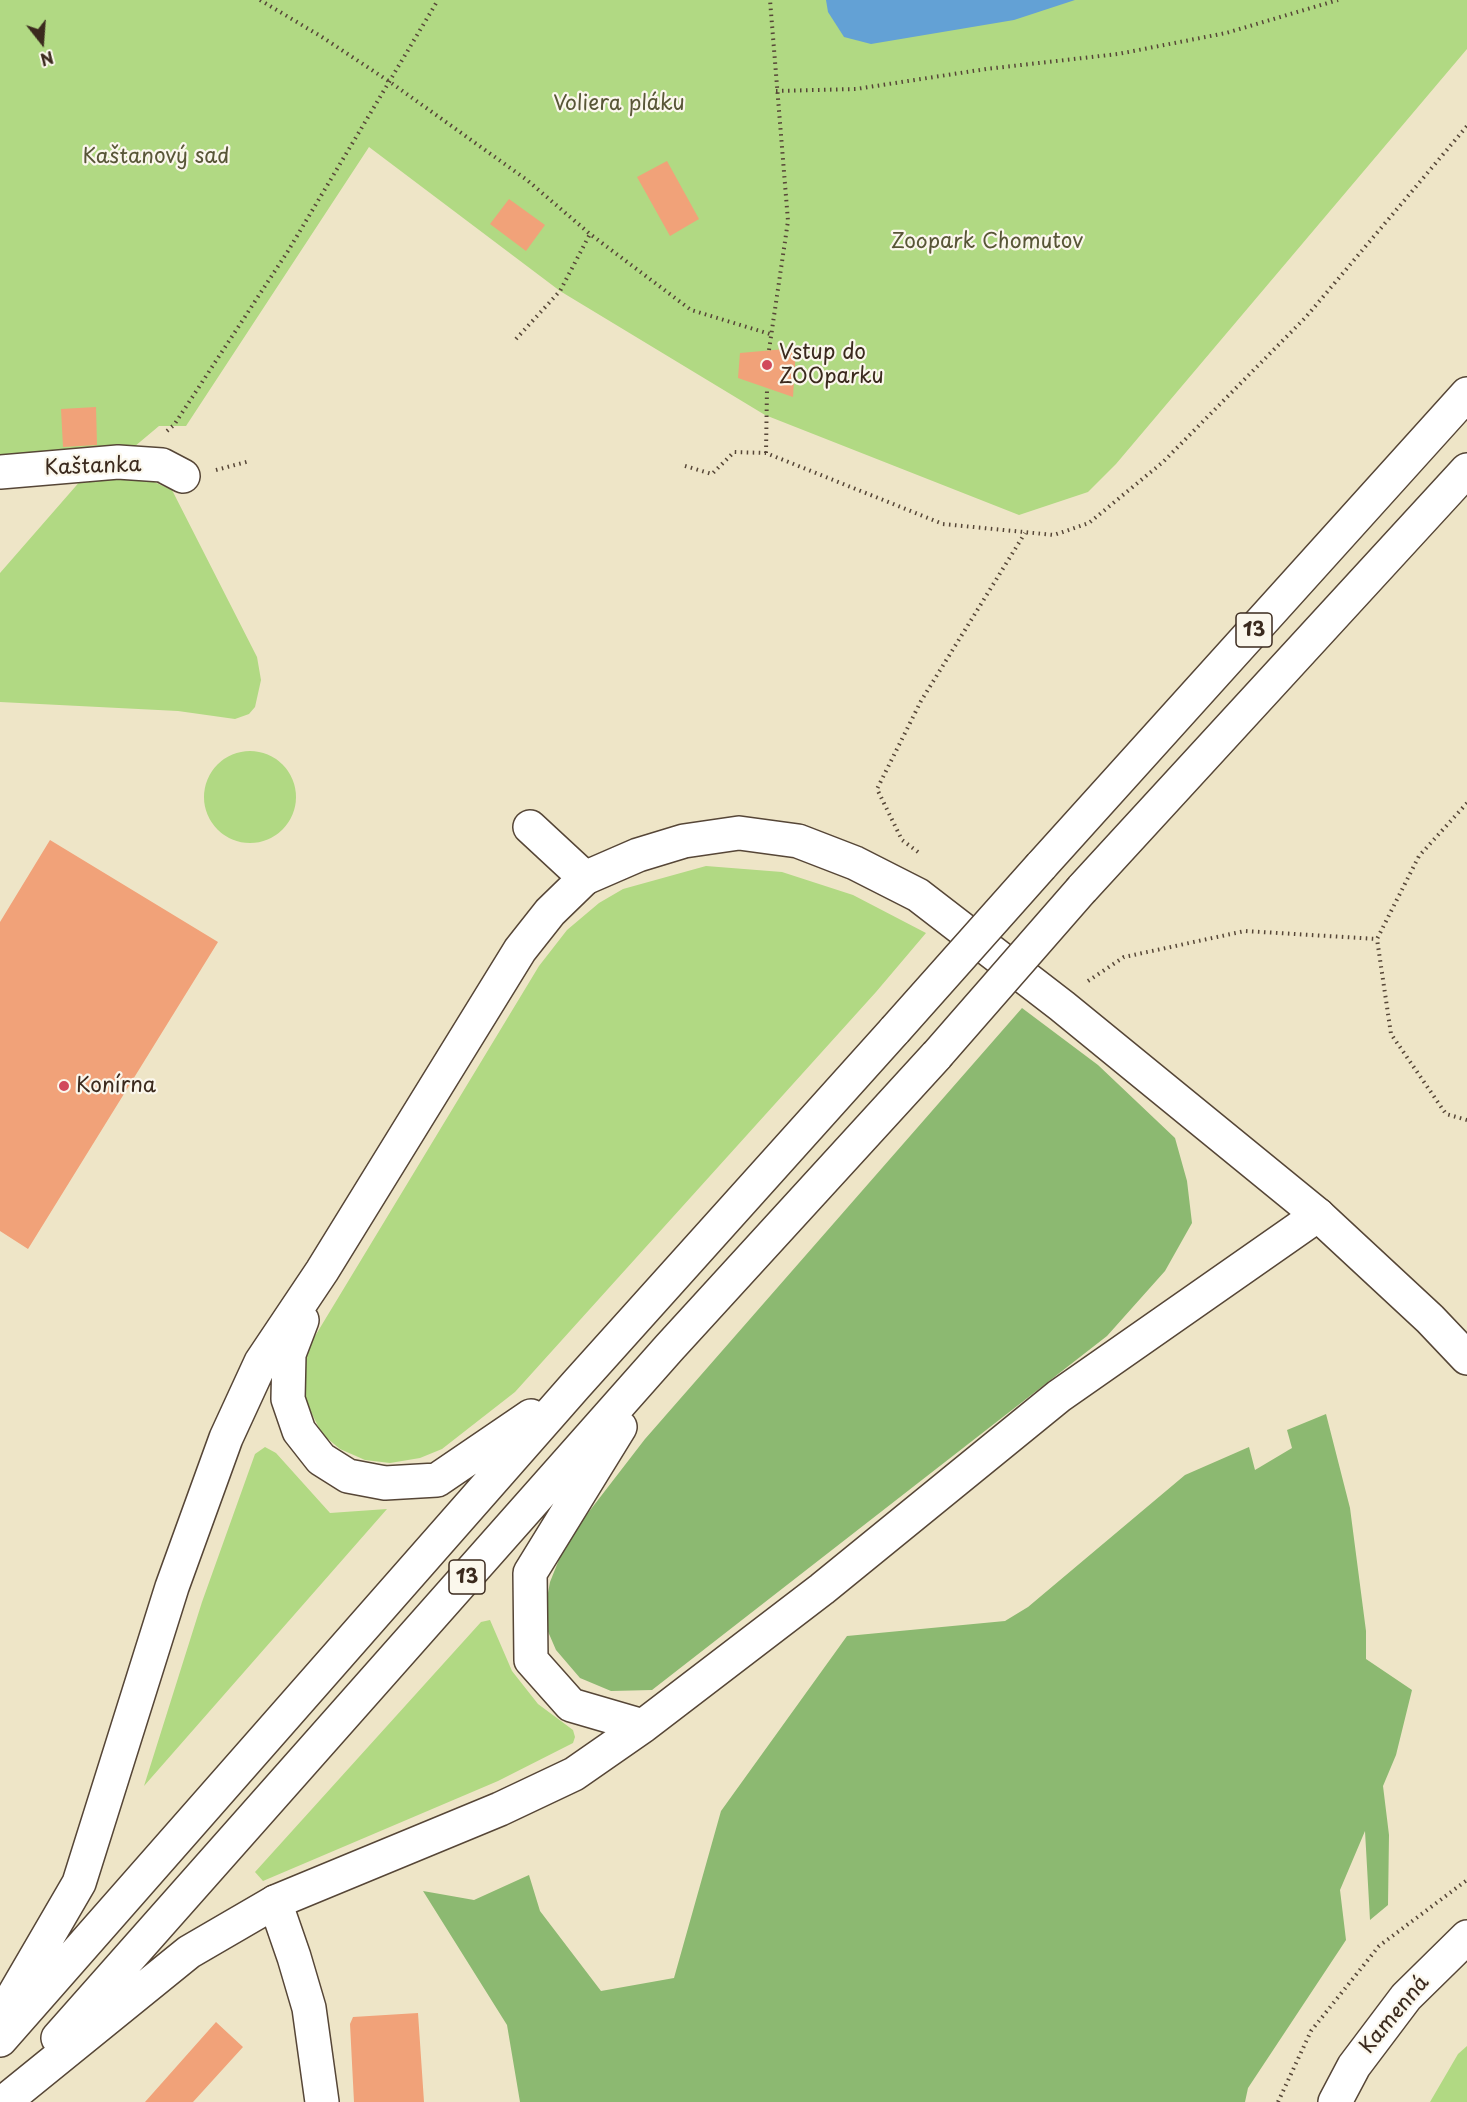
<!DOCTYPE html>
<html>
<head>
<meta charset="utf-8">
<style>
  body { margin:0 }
  #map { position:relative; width:1467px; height:2102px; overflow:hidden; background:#eee5c7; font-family:"Playpen Sans",sans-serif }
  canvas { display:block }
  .north { position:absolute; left:12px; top:12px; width:60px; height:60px; -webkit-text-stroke:4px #fbf7ec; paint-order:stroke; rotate:163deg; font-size:16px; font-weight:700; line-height:24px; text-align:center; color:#3b2a1e }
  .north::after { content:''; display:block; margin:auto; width:21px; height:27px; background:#3b2a1e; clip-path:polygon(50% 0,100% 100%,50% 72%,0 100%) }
</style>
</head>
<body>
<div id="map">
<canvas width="1467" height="2102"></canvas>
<div class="north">N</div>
</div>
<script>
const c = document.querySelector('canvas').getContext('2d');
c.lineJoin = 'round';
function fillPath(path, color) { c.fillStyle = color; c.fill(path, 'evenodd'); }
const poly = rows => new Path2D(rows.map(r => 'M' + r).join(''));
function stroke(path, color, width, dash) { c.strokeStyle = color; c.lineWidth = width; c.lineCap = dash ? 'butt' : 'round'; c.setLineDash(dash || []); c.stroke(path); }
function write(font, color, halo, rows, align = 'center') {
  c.font = font + ' "Playpen Sans",sans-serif'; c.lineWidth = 4.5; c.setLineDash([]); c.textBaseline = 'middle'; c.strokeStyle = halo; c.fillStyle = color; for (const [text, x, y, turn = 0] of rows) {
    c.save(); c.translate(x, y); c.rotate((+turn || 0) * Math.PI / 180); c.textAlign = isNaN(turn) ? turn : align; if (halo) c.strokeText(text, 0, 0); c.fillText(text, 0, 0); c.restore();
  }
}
const green = poly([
  [0,0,1467,0,1467,49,1116,464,1088,492,1019,515,765,415,560,291,369,147,186,426,159,426,128,452,0,459],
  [134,473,172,490,257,657,261,680,255,707,249,714,235,719,178,711,0,702,0,573,82,479],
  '204 797a46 46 0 1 1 92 0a46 46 0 1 1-92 0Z',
  [706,866,782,872,853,895,926,933,876,992,515,1392,442,1449,420,1458,390,1463,365,1460,340,1449,322,1434,305,1400,303,1372,309,1346,539,966,567,930,599,903,623,889],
  [265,1447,276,1453,330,1513,387,1509,144,1786,202,1602,255,1454],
  [490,1620,512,1671,538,1704,573,1730,575,1737,573,1743,498,1781,263,1881,255,1872,481,1622],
  [1467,2046,1467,2102,1430,2102,1458,2054]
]);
const forest = poly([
  [1022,1008,1098,1065,1175,1138,1187,1181,1192,1223,1165,1271,1107,1336,652,1690,611,1691,580,1678,556,1650,543,1620,550,1582,560,1557,581,1522,645,1439],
  [1326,1414,1350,1508,1366,1631,1366,1659,1412,1690,1396,1755,1383,1786,1389,1835,1388,1905,1370,1920,1365,1831,1340,1890,1346,1940,1248,2088,1245,2102,520,2102,507,2025,423,1891,474,1900,529,1875,540,1911,601,1991,674,1978,721,1811,847,1636,1005,1621,1028,1607,1185,1475,1249,1447,1255,1470,1292,1448,1287,1430]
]);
const water = poly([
  [826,0,1075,0,1014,20,871,44,844,37,828,12]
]);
const building = poly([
  [667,161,699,219,670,236,637,177],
  [509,199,545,225,526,251,490,224],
  [796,348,793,397,738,378,740,353],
  [96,407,97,445,63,447,61,409],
  [50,840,218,942,28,1249,0,1231,0,922],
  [418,2013,424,2102,354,2102,350,2024,353,2017],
  [216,2022,243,2047,193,2102,145,2102]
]);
const path = poly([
  [260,0,322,37,390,82,527,180,590,234,691,310,770,334],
  [776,91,856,89,986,69,1118,54,1226,33,1338,0],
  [516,339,560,291,590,234],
  [769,350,788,221,770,0],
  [167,431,174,425,288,251,438,0],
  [766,453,767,388],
  [685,466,712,474,734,452,766,453,943,524,1054,535,1089,523,1163,462,1306,317,1467,126],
  [216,470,250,461],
  [1467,803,1419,856,1377,939,1391,1034,1446,1114,1467,1120],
  [918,852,902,840,877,789,921,701,1025,533],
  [1088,981,1124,957,1245,931,1377,939],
  [1278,2102,1311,2031,1379,1946,1467,1880]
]);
const minor = poly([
  [0,472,118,462,162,465,183,476],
  [530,827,585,878,638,855,684,841,739,833,798,841,855,863,918,895,1062,1006,1318,1215,1430,1319,1467,1358],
  [275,1902,294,1957,309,2008,322,2102],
  [1335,2102,1354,2066,1406,1997,1467,1937]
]);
const highway = poly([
  [1041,866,1467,394],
  [1082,889,1467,470],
  [302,1320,289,1354,288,1399,299,1431,321,1459,348,1476,385,1483,437,1480,531,1416],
  [620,1427,530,1573,531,1660,571,1705,643,1726],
  [1,2017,79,1883,172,1587,226,1438,261,1362,322,1271,520,950,550,912,585,878],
  [58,2038,669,1348,937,1055],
  [0,2040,575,1386,895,1030],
  [4,2102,189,1952,275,1902,500,1809,574,1774,643,1726,822,1589,1059,1396,1318,1215]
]);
const highwayBridge = poly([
  [895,1030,1041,866],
  [937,1055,1082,889]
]);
const markers = [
  [767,365,6,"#d1495b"],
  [64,1086,6,"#d1495b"]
];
const shields = [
  [1254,630,36],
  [467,1577,36]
];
const shieldNames = [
  ["13",1254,630],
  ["13",467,1577]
];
const parkNames = [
  ["Voliera pláku",619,104],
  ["Kaštanový sad",156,157],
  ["Zoopark Chomutov",987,242]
];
const poiNames = [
  ["Vstup do",779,353],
  ["ZOOparku",779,377],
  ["Konírna",76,1086]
];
const streetNames = [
  ["Kaštanka",93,467,-2],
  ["Kamenná",1395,2015,-50]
];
fillPath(green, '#b1d983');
fillPath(forest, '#8cb971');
fillPath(water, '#63a1d5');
fillPath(building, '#f1a279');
stroke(minor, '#564637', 36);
stroke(highway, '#564637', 36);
stroke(path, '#564637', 4, [1.5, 4.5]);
stroke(minor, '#fff', 33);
stroke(highway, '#fff', 33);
stroke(highwayBridge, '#564637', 36, []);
stroke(highwayBridge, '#fff', 33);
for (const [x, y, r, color] of markers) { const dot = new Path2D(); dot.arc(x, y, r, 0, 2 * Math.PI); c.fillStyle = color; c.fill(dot); stroke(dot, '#fbf7ec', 2); }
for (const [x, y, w] of shields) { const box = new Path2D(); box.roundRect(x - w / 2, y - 17, w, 34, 4.5); c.fillStyle = '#fbf7ec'; c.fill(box); stroke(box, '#3b2a1e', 1.5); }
write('bold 20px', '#3b2a1e', null, shieldNames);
write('21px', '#585637', '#fbf7ec', parkNames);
write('21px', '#3b2a1e', '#fbf7ec', poiNames, 'left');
write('21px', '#3b2a1e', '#fbf7ec', streetNames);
</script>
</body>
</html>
